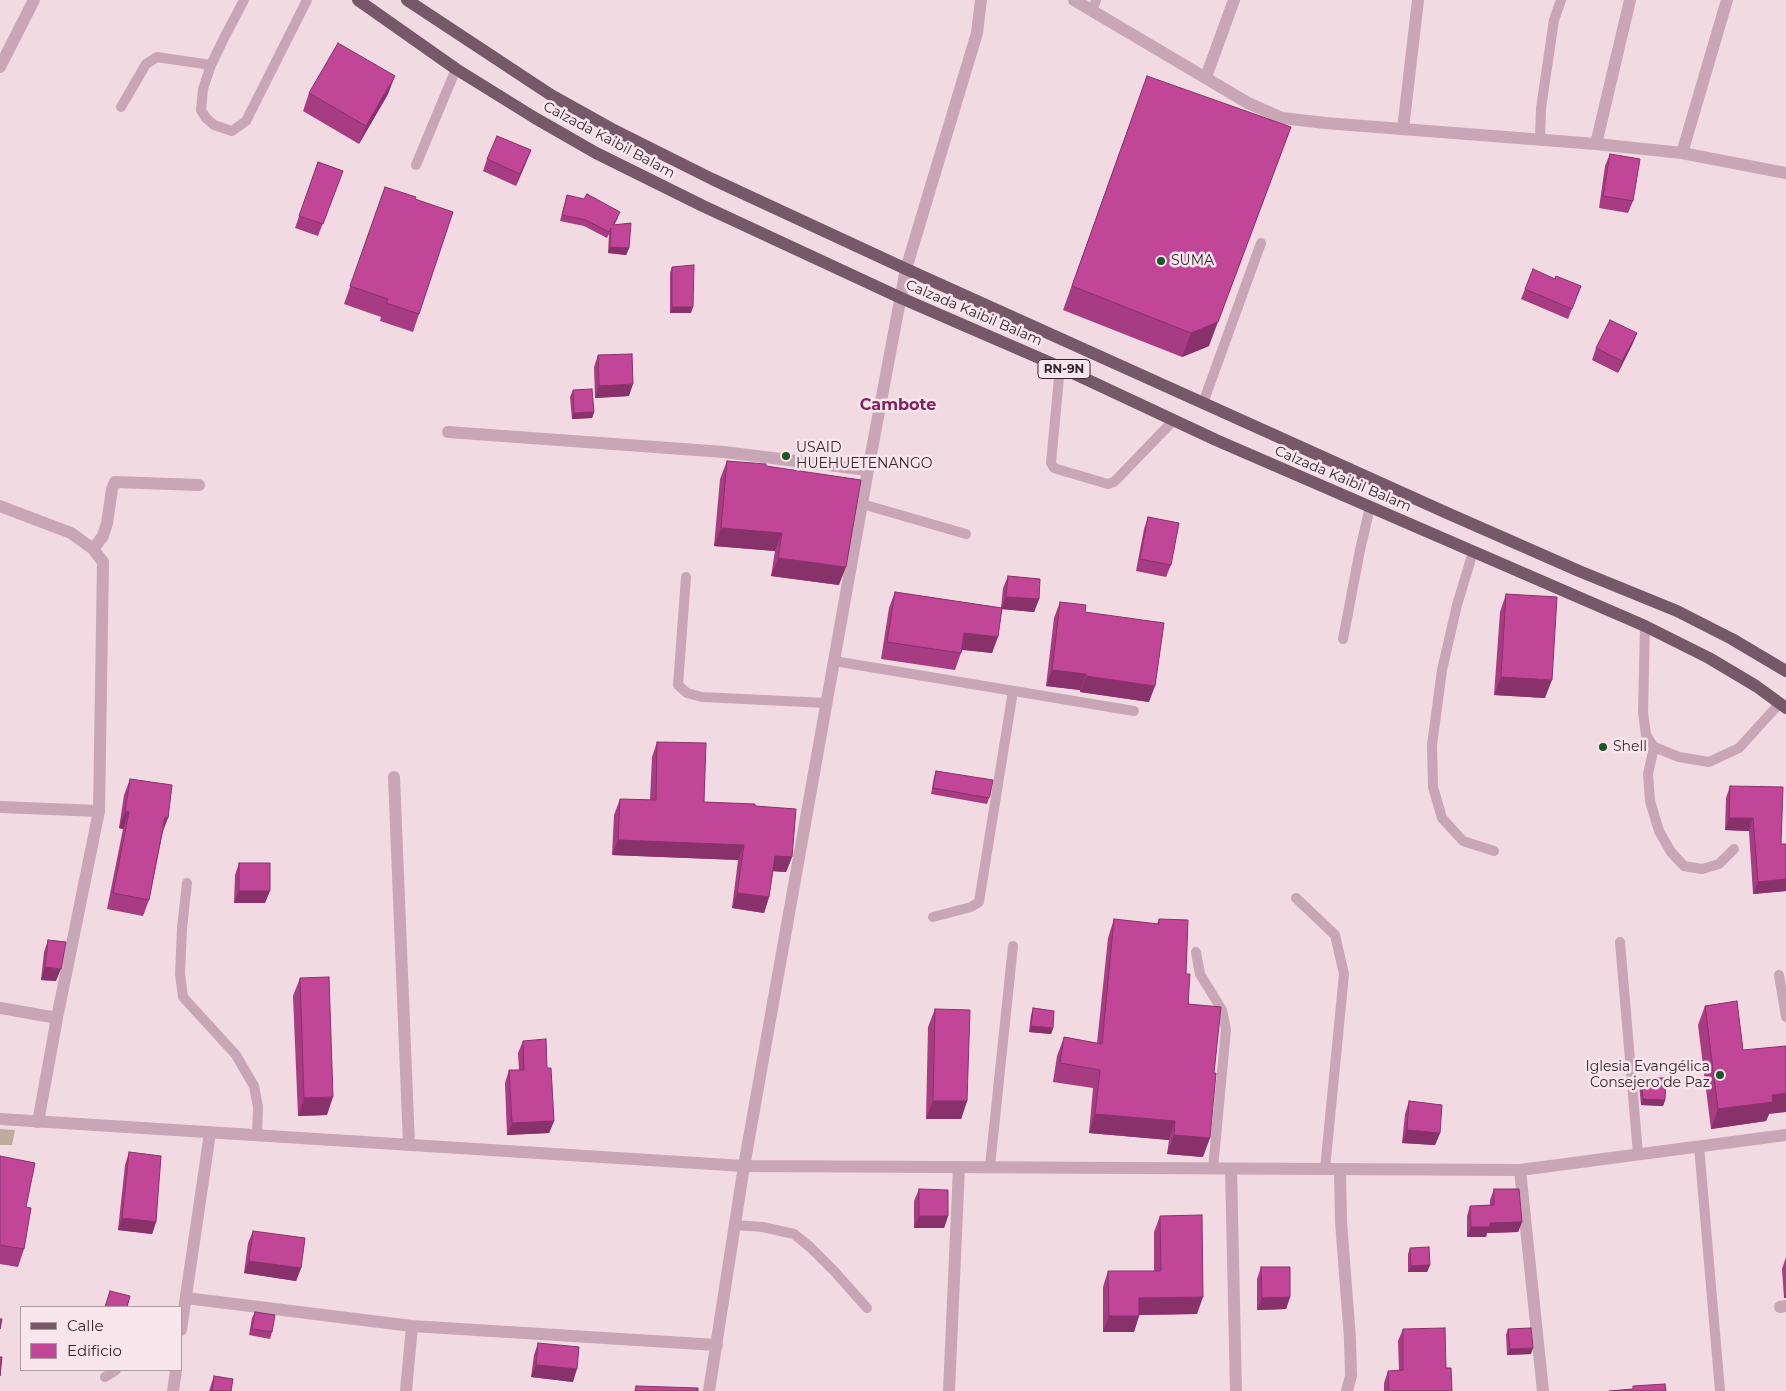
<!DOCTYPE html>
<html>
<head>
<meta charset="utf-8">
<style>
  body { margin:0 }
  #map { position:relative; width:1786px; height:1391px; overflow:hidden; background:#f1dae2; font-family:Montserrat,sans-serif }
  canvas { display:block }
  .legend { position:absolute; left:20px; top:1306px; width:162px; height:65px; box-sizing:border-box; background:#f9e6ec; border:1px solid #ab9aa0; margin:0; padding:6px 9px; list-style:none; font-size:15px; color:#35272f }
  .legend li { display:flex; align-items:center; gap:10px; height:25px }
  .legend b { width:25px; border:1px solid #ab9aa0 }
</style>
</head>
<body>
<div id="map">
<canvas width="1786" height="1391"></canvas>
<ul class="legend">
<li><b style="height:6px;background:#765869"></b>Calle</li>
<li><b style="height:14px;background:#c24697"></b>Edificio</li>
</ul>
</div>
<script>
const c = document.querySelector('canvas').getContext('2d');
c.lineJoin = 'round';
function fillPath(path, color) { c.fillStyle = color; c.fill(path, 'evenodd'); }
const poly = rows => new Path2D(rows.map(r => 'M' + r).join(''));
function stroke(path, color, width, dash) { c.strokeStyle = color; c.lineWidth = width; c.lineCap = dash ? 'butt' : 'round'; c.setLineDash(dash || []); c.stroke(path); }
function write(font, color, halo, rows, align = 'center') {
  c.font = font + ' Montserrat,sans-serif'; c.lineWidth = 5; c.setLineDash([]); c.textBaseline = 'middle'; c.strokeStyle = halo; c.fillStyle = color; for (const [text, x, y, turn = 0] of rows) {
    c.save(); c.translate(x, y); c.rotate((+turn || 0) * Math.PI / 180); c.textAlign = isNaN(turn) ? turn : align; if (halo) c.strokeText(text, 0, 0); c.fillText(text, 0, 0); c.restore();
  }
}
const green = poly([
  [0,1129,15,1130,12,1145,0,1145]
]);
const service = poly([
  [244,0,224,38,211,65,203,89,201,110,206,118,214,125,232,131,246,121,307,0],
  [1092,11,1096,0],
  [121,107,146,64,157,57,211,65],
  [1540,140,1541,108,1554,20,1561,0],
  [416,165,456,69],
  [1060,367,1051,463,1054,468,1057,469,1108,484,1114,482,1174,420],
  [1203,403,1261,243],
  [862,504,966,534],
  [1473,552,1457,605,1442,670,1432,745,1433,787,1442,818,1463,841,1494,851],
  [686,577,678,685,687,693,702,697,826,703],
  [1645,626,1643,712,1646,735,1654,747,1679,757,1709,762,1739,748,1780,703],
  [1343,639,1360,550,1370,507],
  [834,661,1134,711],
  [1654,747,1648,774,1650,801,1659,831,1671,852,1684,866,1702,869,1719,864,1734,849],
  [187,883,182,928,180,974,183,997,236,1055,254,1086,258,1107,257,1135],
  [1296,898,1335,935,1344,974,1325,1169],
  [933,917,971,907,979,902,1013,691],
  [1620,942,1638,1154],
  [1196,952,1200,974,1222,1010,1226,1029,1213,1169],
  [1779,975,1786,1017],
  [1699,1146,1720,1391],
  [990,1166,1013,946],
  [735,1225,763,1227,794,1234,810,1247,835,1272,867,1308],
  [105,1377,116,1370]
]);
const minor = poly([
  [1074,0,1248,103,1282,118,1325,123,1596,144,1682,153,1786,173],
  [0,67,34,0],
  [1206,77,1234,0],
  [1403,129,1418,0],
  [1596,144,1630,0],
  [1682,153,1727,0],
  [448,432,724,452,868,470],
  [0,506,71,533,93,549,103,562,99,811,57,1018,38,1122],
  [93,549,103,536,107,523,112,489,115,482,199,485],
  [394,777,409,1145],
  [0,807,99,811],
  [0,1008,57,1018],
  [1231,1169,1236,1391],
  [1340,1170,1341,1222,1350,1339,1351,1376,1347,1391],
  [1520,1170,1543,1391],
  [186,1298,412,1326,717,1345],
  [1780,1307,1786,1306],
  [181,1330,210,1133],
  [173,1391,176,1370],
  [406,1391,412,1326],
  [709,1391,744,1166,868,470,906,269,977,33,981,0],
  [949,1391,959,1167]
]);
const tertiary = poly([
  [0,1119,744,1166,1520,1170,1786,1135]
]);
const primary = poly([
  [358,0,456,69,535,118,596,153,703,206,901,298,1060,367,1216,440,1645,626,1709,658,1756,686,1786,708],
  [407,0,551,95,612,129,712,179,906,269,1447,513,1579,571,1677,611,1732,639,1786,671]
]);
const wall = poly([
  [1147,76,1209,346,1182,357,1063,310],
  [309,93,388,94,359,144,303,111],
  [531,150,516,186,483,171,487,159],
  [1610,154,1633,201,1628,213,1599,208,1605,166],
  [318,162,343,171,318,236,295,228],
  [385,187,415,199,419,314,413,332,380,321,381,317,344,304],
  [567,195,618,218,614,225,629,248,626,255,608,253,609,234,607,238,584,226,560,221],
  [672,267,691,313,670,313,670,273],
  [1555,279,1581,286,1568,319,1521,299,1525,289],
  [1637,333,1632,345,1618,373,1592,360,1596,348],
  [598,355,629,396,595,398,594,367],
  [573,390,594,412,592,418,572,419,570,397],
  [727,461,766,466,839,585,771,576,775,551,714,546,720,479],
  [1148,517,1171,565,1166,577,1136,571,1144,529],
  [1008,576,1039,599,1034,612,1002,609,992,653,962,650,955,670,881,659,889,608,895,592,1001,608,1003,588],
  [1506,594,1545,698,1494,695,1500,612],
  [1060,602,1085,612,1149,702,1080,692,1080,690,1046,686,1054,618],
  [657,742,704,802,755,806,792,857,786,872,773,871,769,897,764,913,732,908,738,860,612,855,614,815,620,799,650,800,652,757],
  [936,771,990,795,987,804,931,794,934,777],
  [130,779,163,831,149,900,143,916,107,909,123,829,119,828,124,795],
  [1730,786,1781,844,1786,844,1786,891,1753,894,1749,831,1725,830,1726,798],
  [239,863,265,903,234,903,235,875],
  [1114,919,1157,924,1159,919,1186,974,1203,1157,1167,1154,1169,1140,1089,1133,1093,1088,1053,1082,1057,1056,1064,1037,1097,1043,1108,938],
  [48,940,56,981,41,980,44,952],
  [300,978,327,1115,298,1116,293,996],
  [1705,1006,1743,1050,1769,1114,1766,1121,1711,1129,1698,1025],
  [1033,1008,1053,1028,1051,1034,1029,1032,1031,1015],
  [935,1009,967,1101,961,1119,926,1119,928,1027],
  [523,1041,547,1068,554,1121,549,1133,507,1135,505,1083,509,1070,519,1070,518,1053],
  [1641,1078,1665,1100,1663,1106,1641,1105,1639,1084],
  [1409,1101,1440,1133,1435,1145,1402,1143,1405,1114],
  [129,1152,156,1222,152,1234,118,1230,125,1165],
  [0,1156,26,1207,24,1249,18,1267,0,1264],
  [919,1189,948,1216,944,1228,914,1228,914,1201],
  [1494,1189,1522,1222,1518,1232,1487,1233,1486,1237,1467,1237,1467,1216,1470,1206,1490,1205,1490,1200],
  [1160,1216,1197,1314,1139,1315,1134,1332,1103,1332,1103,1287,1108,1271,1154,1271,1154,1232],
  [253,1231,301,1268,296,1281,244,1273,248,1243],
  [1410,1248,1430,1265,1427,1272,1408,1272,1408,1254],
  [1786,1257,1786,1298,1784,1298,1782,1269],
  [1261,1267,1290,1297,1286,1309,1257,1310,1257,1279],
  [255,1312,272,1332,270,1339,249,1335,252,1318],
  [1403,1329,1446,1368,1452,1391,1384,1391,1384,1383,1388,1371,1399,1371,1398,1341],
  [1508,1329,1531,1354,1507,1355,1506,1335],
  [538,1343,573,1382,531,1377,534,1355],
  [214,1376,231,1391,209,1391]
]);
const shadedWall = poly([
  [395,76,388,94,359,144,366,126],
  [531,150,526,163,516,186,520,174],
  [1282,151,1209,346,1182,357,1191,333],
  [610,247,629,248,626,255,608,253],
  [672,307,693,307,691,313,670,313],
  [1637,333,1632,345,1618,373,1622,361],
  [633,384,629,396,595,398,599,386],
  [594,412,592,418,572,419,574,413],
  [721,528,782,533,775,551,714,546],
  [778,558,846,567,839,585,771,576],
  [1006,597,1039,599,1034,612,1001,609],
  [964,633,998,637,992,653,958,649],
  [1052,670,1086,674,1080,690,1046,686],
  [1086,676,1155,686,1149,702,1080,692],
  [1501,677,1552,680,1545,698,1494,695],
  [125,812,129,812,123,829,119,828],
  [165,817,168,818,162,834],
  [1729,818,1753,818,1749,831,1725,830],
  [618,840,744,845,738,860,612,855],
  [775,856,792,857,786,872,770,871],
  [1786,879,1786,891,1753,894,1758,882],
  [239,891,270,891,265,903,234,903],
  [737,893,769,897,764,913,732,908],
  [45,967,61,969,56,981,41,980],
  [1031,1026,1053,1028,1051,1034,1029,1032],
  [1786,1093,1786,1112,1769,1114,1766,1121,1711,1129,1718,1109,1772,1095],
  [333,1097,327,1115,298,1116,304,1098],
  [1643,1099,1665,1100,1663,1106,1641,1105],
  [933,1101,967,1101,961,1119,926,1119],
  [1095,1114,1175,1121,1169,1140,1089,1133],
  [554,1121,549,1133,507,1135,512,1123],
  [1407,1130,1440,1133,1435,1145,1402,1143],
  [1174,1135,1210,1138,1203,1157,1167,1154],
  [919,1216,948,1216,944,1228,914,1228],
  [122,1218,156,1222,152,1234,118,1230],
  [1522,1222,1518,1232,1487,1233,1486,1237,1467,1237,1471,1227,1490,1223],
  [249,1261,301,1268,296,1281,244,1273],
  [1430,1265,1427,1272,1408,1272,1411,1266],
  [1786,1292,1786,1298,1784,1298],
  [1203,1297,1197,1314,1133,1315,1139,1298],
  [1290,1297,1286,1309,1257,1310,1262,1298],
  [1109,1316,1139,1316,1134,1332,1103,1332],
  [1533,1348,1531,1354,1507,1355,1510,1349],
  [536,1365,577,1369,573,1382,531,1377]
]);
const building = poly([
  [338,43,395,76,366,126,309,93,338,43],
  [1147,76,1291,127,1218,322,1191,333,1072,286,1147,76],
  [497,136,531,150,520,174,487,159,497,136],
  [1610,154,1640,159,1633,201,1603,196,1610,154],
  [318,162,343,171,323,224,299,216,318,162],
  [385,187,416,197,415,199,453,212,419,314,386,303,388,299,350,286,385,187],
  [587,194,620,212,613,225,631,223,629,248,610,247,611,228,609,232,586,220,562,215,567,195,584,199,587,194],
  [694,265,693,307,672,307,672,267,694,265],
  [1533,269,1555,279,1556,276,1581,286,1572,309,1525,289,1533,269],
  [1610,320,1637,333,1622,361,1596,348,1610,320],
  [632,354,633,384,599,386,598,355,632,354],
  [592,389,594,412,574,413,573,390,592,389],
  [727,461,766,464,766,466,861,480,846,567,778,558,782,533,721,528,727,461],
  [1148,517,1179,523,1171,565,1140,559,1148,517],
  [1008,576,1040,579,1039,599,1006,597,1008,576],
  [895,592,1002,608,998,637,964,633,961,653,887,642,895,592],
  [1506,594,1557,597,1552,680,1501,677,1506,594],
  [1060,602,1086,605,1085,612,1164,623,1155,686,1086,676,1086,674,1052,670,1060,602],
  [657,742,706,743,704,802,755,804,755,806,796,809,792,857,775,856,769,897,737,893,744,845,618,840,620,799,656,800,657,742],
  [936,771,993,780,990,795,989,798,933,788,936,771],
  [130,779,172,785,168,818,165,817,149,900,113,893,129,812,125,812,130,779],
  [1730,786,1783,787,1781,844,1786,844,1786,879,1758,882,1753,818,1729,818,1730,786],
  [239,863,270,863,270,891,239,891,239,863],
  [1114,919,1159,924,1159,919,1188,920,1186,974,1190,974,1188,1004,1221,1007,1214,1073,1216,1073,1210,1138,1174,1135,1175,1121,1095,1114,1100,1070,1060,1063,1064,1037,1102,1044,1114,919],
  [48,940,66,942,61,969,45,967,48,940],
  [329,977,333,1097,304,1098,300,978,329,977],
  [1737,1001,1743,1050,1786,1046,1786,1093,1772,1095,1773,1102,1718,1109,1705,1006,1737,1001],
  [1033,1008,1054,1011,1053,1028,1031,1026,1033,1008],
  [935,1009,970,1010,967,1101,933,1101,935,1009],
  [546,1039,547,1068,551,1068,554,1121,512,1123,509,1070,524,1070,523,1041,546,1039],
  [1641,1078,1666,1078,1665,1100,1643,1099,1641,1078],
  [1409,1101,1442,1105,1440,1133,1407,1130,1409,1101],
  [129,1152,161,1156,156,1222,122,1218,129,1152],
  [0,1156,35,1163,26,1207,31,1208,24,1249,0,1245,0,1156],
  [919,1189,948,1190,948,1216,919,1216,919,1189],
  [1494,1189,1519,1189,1522,1222,1490,1223,1490,1227,1471,1227,1470,1206,1494,1205,1494,1189],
  [1202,1215,1203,1297,1139,1298,1139,1316,1109,1316,1108,1271,1161,1271,1160,1216,1202,1215],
  [253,1231,305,1238,301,1268,249,1261,253,1231],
  [1429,1247,1430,1265,1411,1266,1410,1248,1429,1247],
  [1261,1267,1290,1267,1290,1297,1262,1298,1261,1267],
  [110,1291,130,1296,127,1307,105,1307,110,1291],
  [255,1312,275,1315,272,1332,252,1329,255,1312],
  [0,1319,2,1319,0,1329,0,1319],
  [1445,1328,1446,1368,1451,1368,1452,1391,1389,1391,1388,1371,1403,1370,1403,1329,1445,1328],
  [1531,1328,1533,1348,1510,1349,1508,1329,1531,1328],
  [538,1343,579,1347,577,1369,536,1365,538,1343],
  [0,1357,2,1357,0,1376,0,1357],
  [214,1376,233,1379,231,1391,212,1391,214,1376],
  [1665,1384,1666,1391,1609,1391,1633,1389,1633,1386,1665,1384],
  [636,1386,698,1388,698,1391,635,1391,636,1386]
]);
const markers = [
  [1161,261,5,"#1e5527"],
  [786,456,5,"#1e5527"],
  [1603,747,5,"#1e5527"],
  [1720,1075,5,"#1e5527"]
];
const shields = [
  [1064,369,52]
];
const shieldNames = [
  ["RN-9N",1064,369]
];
const streetNames = [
  ["Calzada Kaibil Balam",609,140,28],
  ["Calzada Kaibil Balam",974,313,23],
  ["Calzada Kaibil Balam",1343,479,23]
];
const poiNames = [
  ["SUMA",1171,261],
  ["USAID",796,448],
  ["HUEHUETENANGO",796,464],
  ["Shell",1613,747],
  ["Iglesia Evangélica",1710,1067,"right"],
  ["Consejero de Paz",1710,1083,"right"]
];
const quarterNames = [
  ["Cambote",898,405]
];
fillPath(green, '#bfab9a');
stroke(service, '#c8a6b5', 10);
stroke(minor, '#c8a6b5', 12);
stroke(tertiary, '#c8a6b5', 12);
stroke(primary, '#765869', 12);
fillPath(wall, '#a73c82');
fillPath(shadedWall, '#88316a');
fillPath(building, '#c24697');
stroke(building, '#88316a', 1);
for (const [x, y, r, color] of markers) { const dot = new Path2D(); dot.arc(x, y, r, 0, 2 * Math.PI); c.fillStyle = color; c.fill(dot); stroke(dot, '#f9e6ec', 2); }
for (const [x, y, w] of shields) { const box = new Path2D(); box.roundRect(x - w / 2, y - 9.5, w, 19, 4); c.fillStyle = '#f9e6ec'; c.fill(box); stroke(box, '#35272f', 1); }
write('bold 12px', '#35272f', null, shieldNames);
write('14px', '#35272f', '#f9e6ec', streetNames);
write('14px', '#35272f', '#f9e6ec', poiNames, 'left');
write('bold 16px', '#812261', '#f9e6ec', quarterNames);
</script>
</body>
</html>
